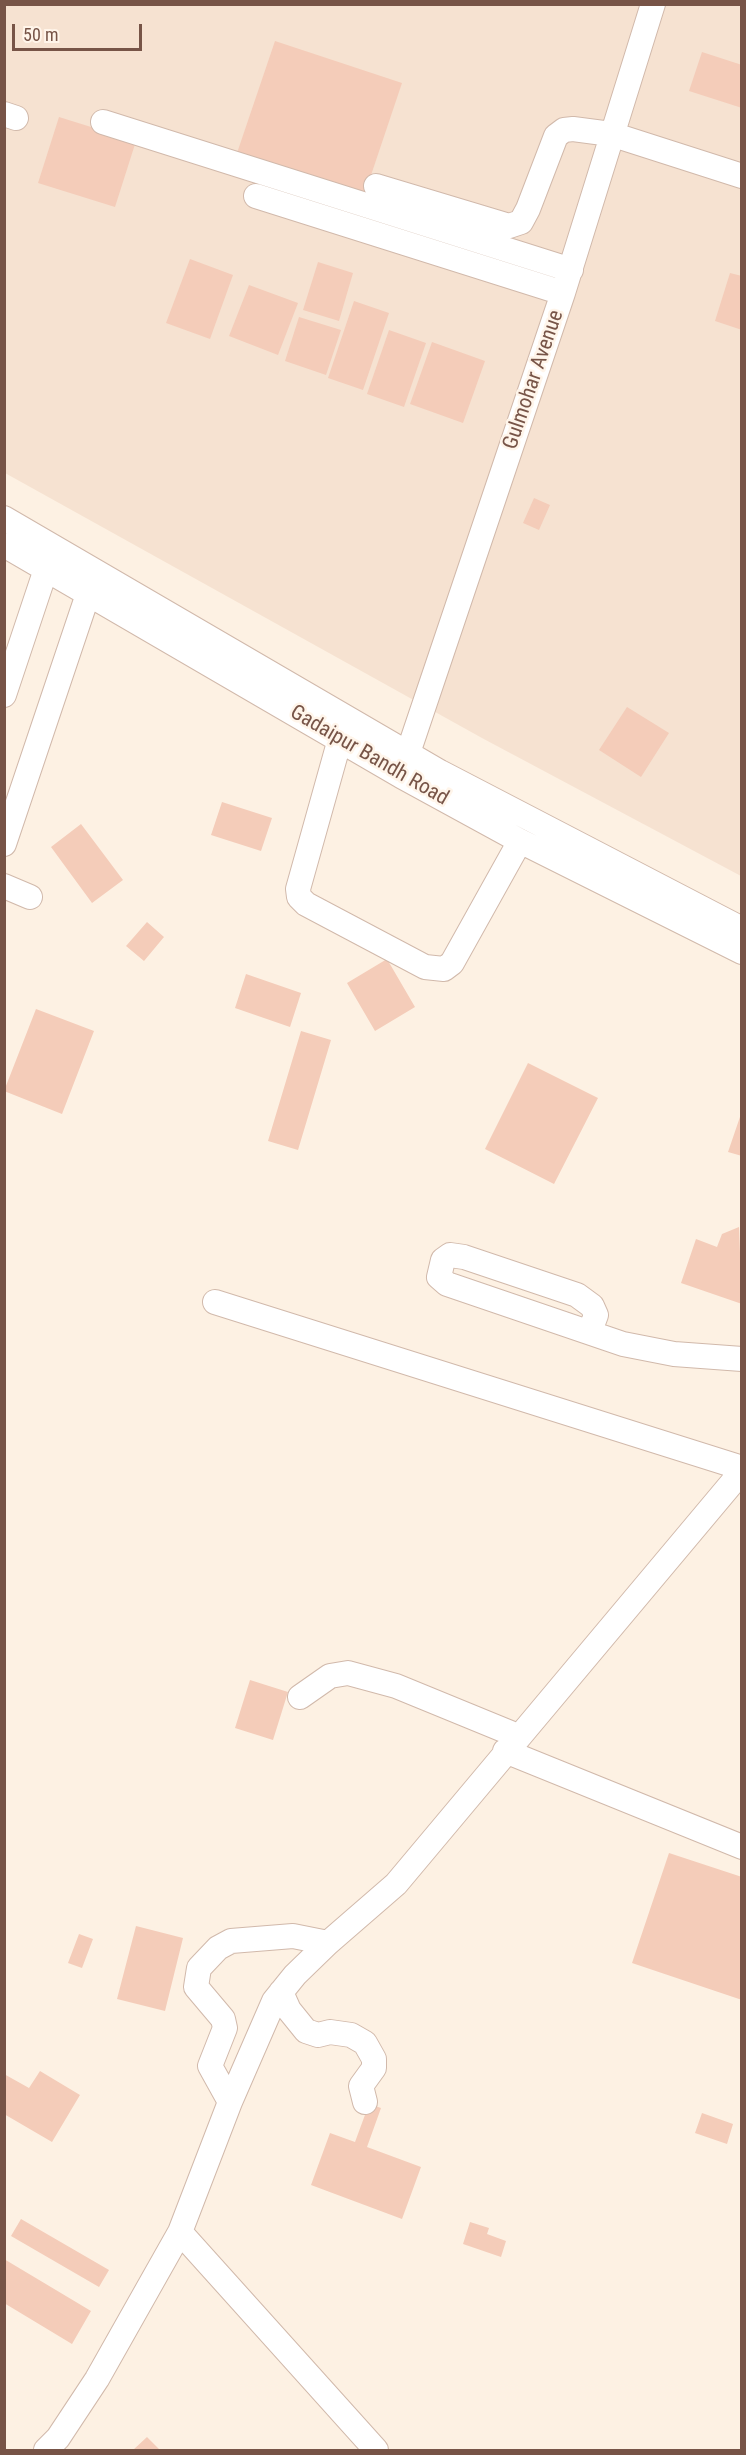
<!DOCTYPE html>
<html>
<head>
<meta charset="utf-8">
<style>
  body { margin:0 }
  #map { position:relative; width:746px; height:2455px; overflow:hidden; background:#fdf1e3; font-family:"Roboto Condensed",sans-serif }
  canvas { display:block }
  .frame { position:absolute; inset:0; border:6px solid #775447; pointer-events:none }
  .scale { position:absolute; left:12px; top:24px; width:130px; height:27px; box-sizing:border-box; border:3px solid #775447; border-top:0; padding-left:8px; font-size:18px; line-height:21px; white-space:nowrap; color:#775447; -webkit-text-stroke:4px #fff5ea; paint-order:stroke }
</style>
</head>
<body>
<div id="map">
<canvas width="746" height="2455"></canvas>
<div class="frame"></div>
<div class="scale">50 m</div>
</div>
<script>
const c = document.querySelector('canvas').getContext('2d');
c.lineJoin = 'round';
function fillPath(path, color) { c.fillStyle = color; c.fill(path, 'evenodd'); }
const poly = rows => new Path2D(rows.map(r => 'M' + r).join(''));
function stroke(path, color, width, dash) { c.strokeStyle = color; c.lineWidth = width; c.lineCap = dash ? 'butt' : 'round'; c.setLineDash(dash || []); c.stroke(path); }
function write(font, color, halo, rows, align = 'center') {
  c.font = font + ' "Roboto Condensed",sans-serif'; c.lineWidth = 5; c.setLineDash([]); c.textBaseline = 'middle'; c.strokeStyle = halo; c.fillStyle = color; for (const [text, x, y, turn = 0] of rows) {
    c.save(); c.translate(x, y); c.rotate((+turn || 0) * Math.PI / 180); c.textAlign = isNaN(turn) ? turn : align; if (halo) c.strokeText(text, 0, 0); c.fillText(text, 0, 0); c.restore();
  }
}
const residential = poly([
  [5,5,741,5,741,876,482,738,5,473]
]);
const building = poly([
  [275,41,402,83,364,196,237,153],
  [702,52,742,65,742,108,689,91],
  [59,117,136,141,115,207,38,183],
  [190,259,233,275,210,339,166,323],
  [318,262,353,273,339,321,303,310],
  [730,273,742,276,742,330,715,321],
  [249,285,298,303,278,355,229,336],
  [354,301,389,313,363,390,328,378],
  [299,317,341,330,326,375,285,361],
  [389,330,426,343,404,407,367,394],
  [432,342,485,361,463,423,410,404],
  [534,498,550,505,539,530,523,523],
  [627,707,669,733,641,777,599,750],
  [222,802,272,818,261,851,211,835],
  [81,824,123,880,92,903,51,847],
  [147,922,164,937,144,961,126,946],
  [387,959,415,1007,375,1031,347,983],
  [246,974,301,993,290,1027,235,1008],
  [36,1009,94,1031,62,1114,4,1091],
  [301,1031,331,1040,298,1150,268,1141],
  [528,1063,598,1098,554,1184,485,1149],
  [741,1114,742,1114,742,1156,728,1152],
  [739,1227,742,1304,681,1283,696,1239,717,1247,722,1234],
  [250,1680,288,1692,273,1740,235,1728],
  [669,1853,742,1877,742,2000,632,1963],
  [136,1926,183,1938,165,2011,117,1999],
  [79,1934,93,1939,82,1968,68,1963],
  [40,2071,80,2095,52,2142,4,2114,4,2074,29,2088],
  [369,2104,381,2108,367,2147,421,2167,402,2219,311,2185,330,2133,355,2142],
  [702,2113,733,2124,727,2144,695,2133],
  [21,2219,109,2270,99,2287,11,2236],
  [470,2222,489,2228,487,2234,506,2241,501,2257,463,2244],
  [4,2259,91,2311,72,2344,4,2303],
  [147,2437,160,2450,133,2450]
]);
const minor = poly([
  [4,114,16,118],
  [103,122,571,270],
  [376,186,509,226,521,222,528,209,556,136,564,130,573,129,611,134,742,176],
  [256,196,563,293],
  [4,518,440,772,742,929],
  [4,545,401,776,520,841,742,952],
  [4,695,46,569],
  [340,739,298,889,299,897,306,904,425,967,444,969,452,963,520,841],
  [408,753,563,293,653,4],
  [4,844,88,594],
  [4,886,30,897],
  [215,1302,742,1468],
  [590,1331,596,1315,592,1306,577,1295,464,1257,450,1255,443,1260,439,1277,447,1284,623,1344,674,1354,742,1359],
  [300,1697,330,1676,348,1673,396,1686,518,1736],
  [505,1751,742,1847],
  [281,1992,289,2010,306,2031,318,2035,330,2032,351,2035,365,2043,374,2059,374,2068,361,2086,365,2102],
  [230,2102,210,2066,225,2028,223,2019,196,1987,199,1968,218,1948,231,1941,293,1936,328,1943],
  [180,2232,376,2450],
  [46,2450,58,2438,97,2379,180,2232,230,2102,274,2001,295,1975,328,1943,396,1884,742,1471]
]);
const streetNames = [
  ["Gulmohar Avenue",534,380,-71],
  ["Gadaipur Bandh Road",369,756,30]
];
fillPath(residential, '#f6e2d1');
fillPath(building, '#f4ccb9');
stroke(minor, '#d1b9ab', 26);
stroke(minor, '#fff', 24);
write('21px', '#775447', '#fff5ea', streetNames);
</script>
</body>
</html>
